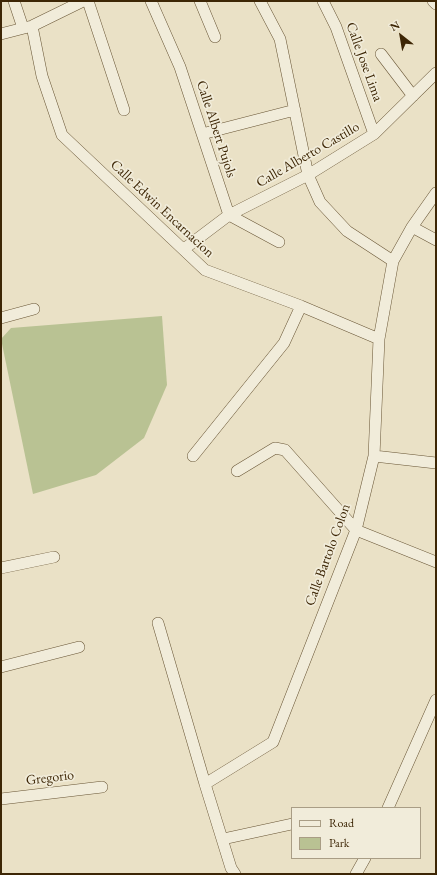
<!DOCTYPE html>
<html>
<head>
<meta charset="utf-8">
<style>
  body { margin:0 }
  #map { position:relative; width:437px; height:875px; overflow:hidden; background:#eae1c6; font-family:"EB Garamond",serif }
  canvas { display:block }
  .frame { position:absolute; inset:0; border:2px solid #3d2605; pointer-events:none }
  .legend { position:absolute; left:291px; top:807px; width:130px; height:52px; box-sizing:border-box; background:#f1ecda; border:1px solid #a99d85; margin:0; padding:5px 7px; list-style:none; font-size:12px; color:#3d2605 }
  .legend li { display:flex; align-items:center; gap:8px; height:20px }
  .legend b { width:20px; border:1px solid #a99d85 }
  .north { position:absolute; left:381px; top:16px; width:40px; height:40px; -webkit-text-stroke:3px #f1ecda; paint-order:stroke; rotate:329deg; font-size:11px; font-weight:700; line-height:16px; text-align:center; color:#3d2605 }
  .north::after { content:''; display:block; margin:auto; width:14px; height:18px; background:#3d2605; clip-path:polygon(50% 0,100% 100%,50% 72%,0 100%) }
</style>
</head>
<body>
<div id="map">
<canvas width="437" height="875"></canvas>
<div class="frame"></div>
<ul class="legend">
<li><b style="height:5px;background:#f1ecda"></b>Road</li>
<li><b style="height:11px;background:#b9c293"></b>Park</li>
</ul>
<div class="north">N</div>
</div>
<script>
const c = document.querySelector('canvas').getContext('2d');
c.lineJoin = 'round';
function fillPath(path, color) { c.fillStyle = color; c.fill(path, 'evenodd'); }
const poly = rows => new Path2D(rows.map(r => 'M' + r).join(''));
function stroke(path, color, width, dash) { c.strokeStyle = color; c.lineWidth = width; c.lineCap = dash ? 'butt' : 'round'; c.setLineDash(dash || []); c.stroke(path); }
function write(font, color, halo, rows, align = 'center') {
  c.font = font + ' "EB Garamond",serif'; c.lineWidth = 3.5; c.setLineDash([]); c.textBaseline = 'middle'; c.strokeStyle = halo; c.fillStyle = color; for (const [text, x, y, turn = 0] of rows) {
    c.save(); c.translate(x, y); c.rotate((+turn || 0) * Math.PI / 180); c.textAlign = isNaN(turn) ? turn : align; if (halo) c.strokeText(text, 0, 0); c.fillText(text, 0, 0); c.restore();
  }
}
const green = poly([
  [162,316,167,385,144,438,96,475,33,494,1,339,11,328]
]);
const minor = poly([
  [14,1,23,28],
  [88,1,124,110],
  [151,1,180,67,229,215,279,242],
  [200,1,215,37],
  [260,1,280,39,308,175,320,202,347,231,393,261],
  [323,1,336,27,374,134],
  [433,1,436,4],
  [32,26,42,76,62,135,205,270,301,306,379,339],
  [1,34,32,26,83,1],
  [381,54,413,96],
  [202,134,295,110],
  [412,227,436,240],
  [184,249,229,215,308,175,374,134,436,73],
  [1,318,34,309],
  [193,456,284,343,301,306],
  [374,456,436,463],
  [237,471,275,448,285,450,356,530,436,562],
  [1,568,54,557],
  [158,623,205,784],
  [1,667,79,647],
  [1,799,102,787],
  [388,808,436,700],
  [223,839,292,824],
  [235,874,231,868,205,784,273,742,356,530,374,456,379,339,393,261,412,227,436,193],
  [356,874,365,858]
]);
const streetNames = [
  ["Calle Jose Lima",364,62,70],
  ["Calle Albert Pujols",216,129,72],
  ["Calle Alberto Castillo",308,155,-30],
  ["Calle Edwin Encarnacion",162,209,43],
  ["Calle Bartolo Colon",328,555,-70],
  ["Gregorio",50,778,-7]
];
fillPath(green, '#b9c293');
stroke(minor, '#685535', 12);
stroke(minor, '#f1ecda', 11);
write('14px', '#3d2605', '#f1ecda', streetNames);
</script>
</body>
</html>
